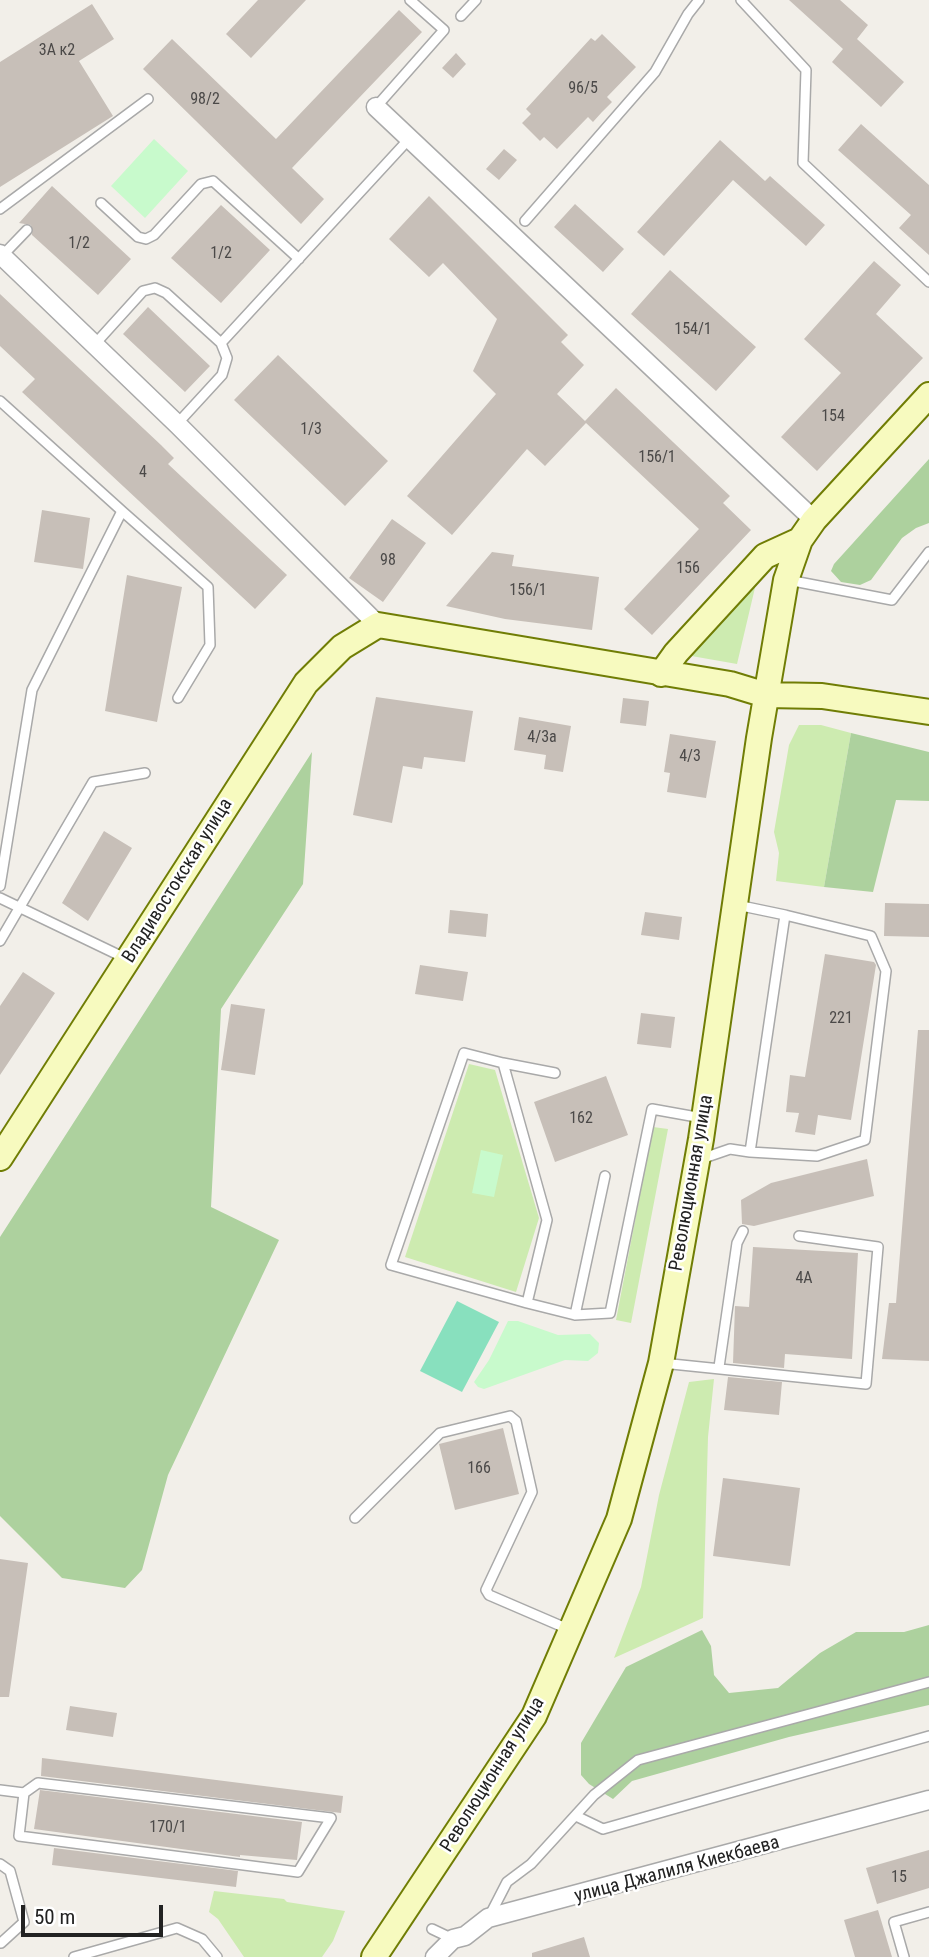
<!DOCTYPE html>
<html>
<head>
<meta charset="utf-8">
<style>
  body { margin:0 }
  #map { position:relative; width:929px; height:1957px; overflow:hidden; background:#f2efe9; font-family:"Roboto Condensed",sans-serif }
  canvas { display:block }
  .scale { position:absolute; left:21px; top:1905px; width:142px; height:32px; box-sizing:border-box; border:4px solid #222; border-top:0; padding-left:9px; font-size:21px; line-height:24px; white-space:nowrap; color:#222; -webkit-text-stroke:5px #fff; paint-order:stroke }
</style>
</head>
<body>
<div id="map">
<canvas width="929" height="1957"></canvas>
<div class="scale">50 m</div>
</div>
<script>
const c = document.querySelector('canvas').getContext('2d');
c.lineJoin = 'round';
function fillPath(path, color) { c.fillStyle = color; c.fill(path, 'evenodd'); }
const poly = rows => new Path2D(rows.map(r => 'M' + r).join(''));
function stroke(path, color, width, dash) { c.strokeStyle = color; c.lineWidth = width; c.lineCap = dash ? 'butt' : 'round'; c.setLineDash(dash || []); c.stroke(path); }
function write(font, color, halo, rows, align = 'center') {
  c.font = font + ' "Roboto Condensed",sans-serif'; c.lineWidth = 5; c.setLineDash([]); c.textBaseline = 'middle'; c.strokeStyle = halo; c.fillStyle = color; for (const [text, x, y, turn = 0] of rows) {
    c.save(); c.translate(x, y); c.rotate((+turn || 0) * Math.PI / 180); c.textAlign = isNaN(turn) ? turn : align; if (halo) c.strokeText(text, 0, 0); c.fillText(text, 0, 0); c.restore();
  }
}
const grass = poly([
  [758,575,737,664,680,654],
  [799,725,821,725,851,733,824,887,776,881,779,853,774,832,789,745],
  [469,1064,495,1070,539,1218,516,1292,405,1257],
  [653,1127,668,1129,631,1323,616,1320],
  [714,1379,708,1437,703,1618,614,1658,641,1587,659,1495,689,1382],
  [214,1891,284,1899,287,1902,345,1911,333,1941,322,1957,244,1957,218,1919,209,1912]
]);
const forest = poly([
  [929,459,929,523,916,528,902,538,871,580,860,585,841,582,831,571,834,564],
  [851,733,929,752,929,801,896,800,873,892,824,887],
  [312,752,303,884,221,1009,211,1207,279,1240,168,1475,142,1570,125,1588,62,1578,0,1516,0,1237],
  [929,1625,929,1705,789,1737,632,1781,613,1799,589,1784,581,1775,581,1743,626,1667,702,1630,711,1646,714,1675,729,1693,778,1688,820,1653,856,1632,904,1632]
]);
const park = poly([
  [154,139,188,171,145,218,111,186],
  [481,1150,503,1155,494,1197,472,1193],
  [508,1321,518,1321,558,1335,590,1334,599,1343,598,1353,588,1361,565,1360,484,1389,478,1387,474,1382,489,1360]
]);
const pitch = poly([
  [457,1301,499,1322,462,1392,420,1371]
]);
const building = poly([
  [258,0,306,0,251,58,226,34],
  [789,0,840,0,868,25,857,39,904,82,881,107,832,62,843,49],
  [92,4,114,39,79,61,113,116,0,187,0,62],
  [399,10,422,32,292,168,324,199,301,224,143,69,172,39,276,139],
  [602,34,636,67,607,97,612,102,602,112,593,122,588,117,557,149,544,137,540,141,522,123,531,114,526,109,591,38,595,41],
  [456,53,466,64,453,78,442,68],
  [861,124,929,185,929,255,899,228,911,215,838,150],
  [720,140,765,181,770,176,825,225,806,246,733,180,664,256,637,232],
  [504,149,517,160,499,180,486,169],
  [52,186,131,259,98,295,32,235,31,225,19,223],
  [429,196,568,335,561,342,584,365,557,394,585,421,616,388,730,496,723,503,751,530,652,635,624,609,699,529,586,423,545,466,527,449,452,535,407,496,496,394,473,371,497,319,443,263,429,277,389,239],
  [575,204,624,249,603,272,554,227],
  [221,205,270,250,221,303,171,258],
  [874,261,901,285,876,314,923,358,817,471,781,437,841,373,804,339],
  [670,270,756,347,716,391,631,314],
  [0,294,161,445,174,458,168,464,287,575,255,609,22,392,35,379,0,346],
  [148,307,210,366,185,392,123,334],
  [278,355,388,461,345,506,234,400],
  [42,510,90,518,83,569,34,562],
  [392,519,426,543,383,602,349,578],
  [492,552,514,555,512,566,599,577,592,630,505,619,446,606],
  [127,575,182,587,157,722,105,711],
  [376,697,473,711,465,762,424,757,422,769,403,766,392,823,353,815],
  [623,698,649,701,646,726,620,723],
  [519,717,571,726,563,772,544,769,546,755,514,750],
  [670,734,716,741,706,798,667,792,670,773,664,772],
  [104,831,132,848,88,921,62,903],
  [885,903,929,904,929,937,884,936],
  [450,910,488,914,486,937,448,933],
  [645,912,682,917,679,940,641,935],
  [825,954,874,962,876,965,851,1120,818,1115,815,1135,795,1132,799,1113,786,1112,790,1075,805,1077],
  [420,965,468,972,463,1001,415,994],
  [23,972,55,993,0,1075,0,1006],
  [231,1004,265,1009,255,1075,221,1070],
  [641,1013,675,1017,671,1048,637,1044],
  [918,1030,929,1030,929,1361,882,1359,889,1303,896,1303],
  [606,1076,628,1135,555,1162,534,1102],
  [867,1159,874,1196,754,1226,742,1224,741,1200,771,1183],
  [753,1247,858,1253,852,1359,785,1354,784,1368,733,1363,735,1306,749,1307],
  [728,1377,782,1382,779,1415,724,1410],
  [503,1428,519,1494,455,1510,439,1444],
  [723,1478,800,1488,790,1566,713,1556],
  [0,1559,28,1563,9,1697,0,1697],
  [70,1706,117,1713,113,1737,66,1730],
  [42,1758,343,1796,341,1813,41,1776],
  [40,1790,302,1822,297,1860,240,1855,240,1857,34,1829],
  [54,1848,238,1871,236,1887,52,1865],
  [929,1850,929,1888,877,1904,866,1868],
  [878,1910,892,1957,855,1957,844,1920],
  [584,1937,590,1957,532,1957,532,1953]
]);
const lane = poly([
  [741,0,806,70,803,163,929,282],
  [461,16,476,0],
  [376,107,444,30,410,0],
  [101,203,138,237,146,239,154,235,201,184,213,181,299,259],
  [0,209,148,99],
  [525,221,655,72,688,14,699,0],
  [2,256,27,230],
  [95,344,143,291,155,288,166,293,221,343,409,139],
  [0,401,122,511,32,690,0,886],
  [177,424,222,375,227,358,221,343],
  [122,511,208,587,210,645,178,698],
  [788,580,892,600,929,552],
  [0,898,127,959],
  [0,941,93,782,145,773],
  [503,1063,555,1073],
  [750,1152,817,1156,865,1140,886,971,871,936,785,915],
  [701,1159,730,1149,750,1152,785,915,737,905],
  [527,1303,547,1220,503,1063,464,1053,391,1265,527,1303,575,1315,610,1313,652,1109,702,1118],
  [575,1315,605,1176],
  [662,1363,866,1384,878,1247,799,1236],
  [719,1367,737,1243,743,1231],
  [355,1518,440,1433,510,1416,516,1421,532,1492,486,1590,489,1595,568,1629],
  [0,1790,24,1793,38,1783,331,1818,298,1872,19,1836,24,1793],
  [576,1816,603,1829,929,1736],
  [0,1864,10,1871,24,1922,1,1943],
  [489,1917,507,1882,531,1864,594,1795,638,1760,929,1682],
  [432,1929,453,1939],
  [74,1957,177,1928,202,1939,217,1957],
  [904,1957,894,1922,929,1912]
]);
const street = poly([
  [376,107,814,520],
  [0,254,177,424,378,625],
  [435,1957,453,1939,465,1936,488,1918,929,1800]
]);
const secondary = poly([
  [661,674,676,653,765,556,800,540],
  [0,1158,306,683,342,647,378,625,730,684,766,695,822,696,929,712],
  [374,1957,534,1716,619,1519,661,1363,701,1139,759,738,786,580,800,540,814,520,929,395]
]);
const numberNames = [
  ["3А к2",57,51],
  ["96/5",583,89],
  ["98/2",205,100],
  ["1/2",79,244],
  ["1/2",221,254],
  ["154/1",693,330],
  ["154",833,417],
  ["1/3",311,430],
  ["156/1",657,458],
  ["4",143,473],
  ["98",388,561],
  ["156",688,569],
  ["156/1",528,591],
  ["4/3а",542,738],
  ["4/3",690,757],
  ["221",841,1019],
  ["162",581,1119],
  ["4А",804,1279],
  ["166",479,1469],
  ["170/1",168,1828],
  ["15",899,1878]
];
const streetNames = [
  ["Владивостокская улица",178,881,-58],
  ["Революционная улица",692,1183,-80],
  ["Революционная улица",493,1775,-58],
  ["улица Джалиля Киекбаева",677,1870,-15]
];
fillPath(grass, '#cdebb0');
fillPath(forest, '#add19e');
fillPath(park, '#c8facc');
fillPath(pitch, '#88e0be');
fillPath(building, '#c7bfb8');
stroke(lane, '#a9a9a9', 12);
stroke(street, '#a9a9a9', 21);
stroke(secondary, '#707d05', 28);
stroke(lane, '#fff', 9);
stroke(street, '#fff', 18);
stroke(secondary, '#f7fabf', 24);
write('16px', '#4b4948', null, numberNames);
write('19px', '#222', '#fff', streetNames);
</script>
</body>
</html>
